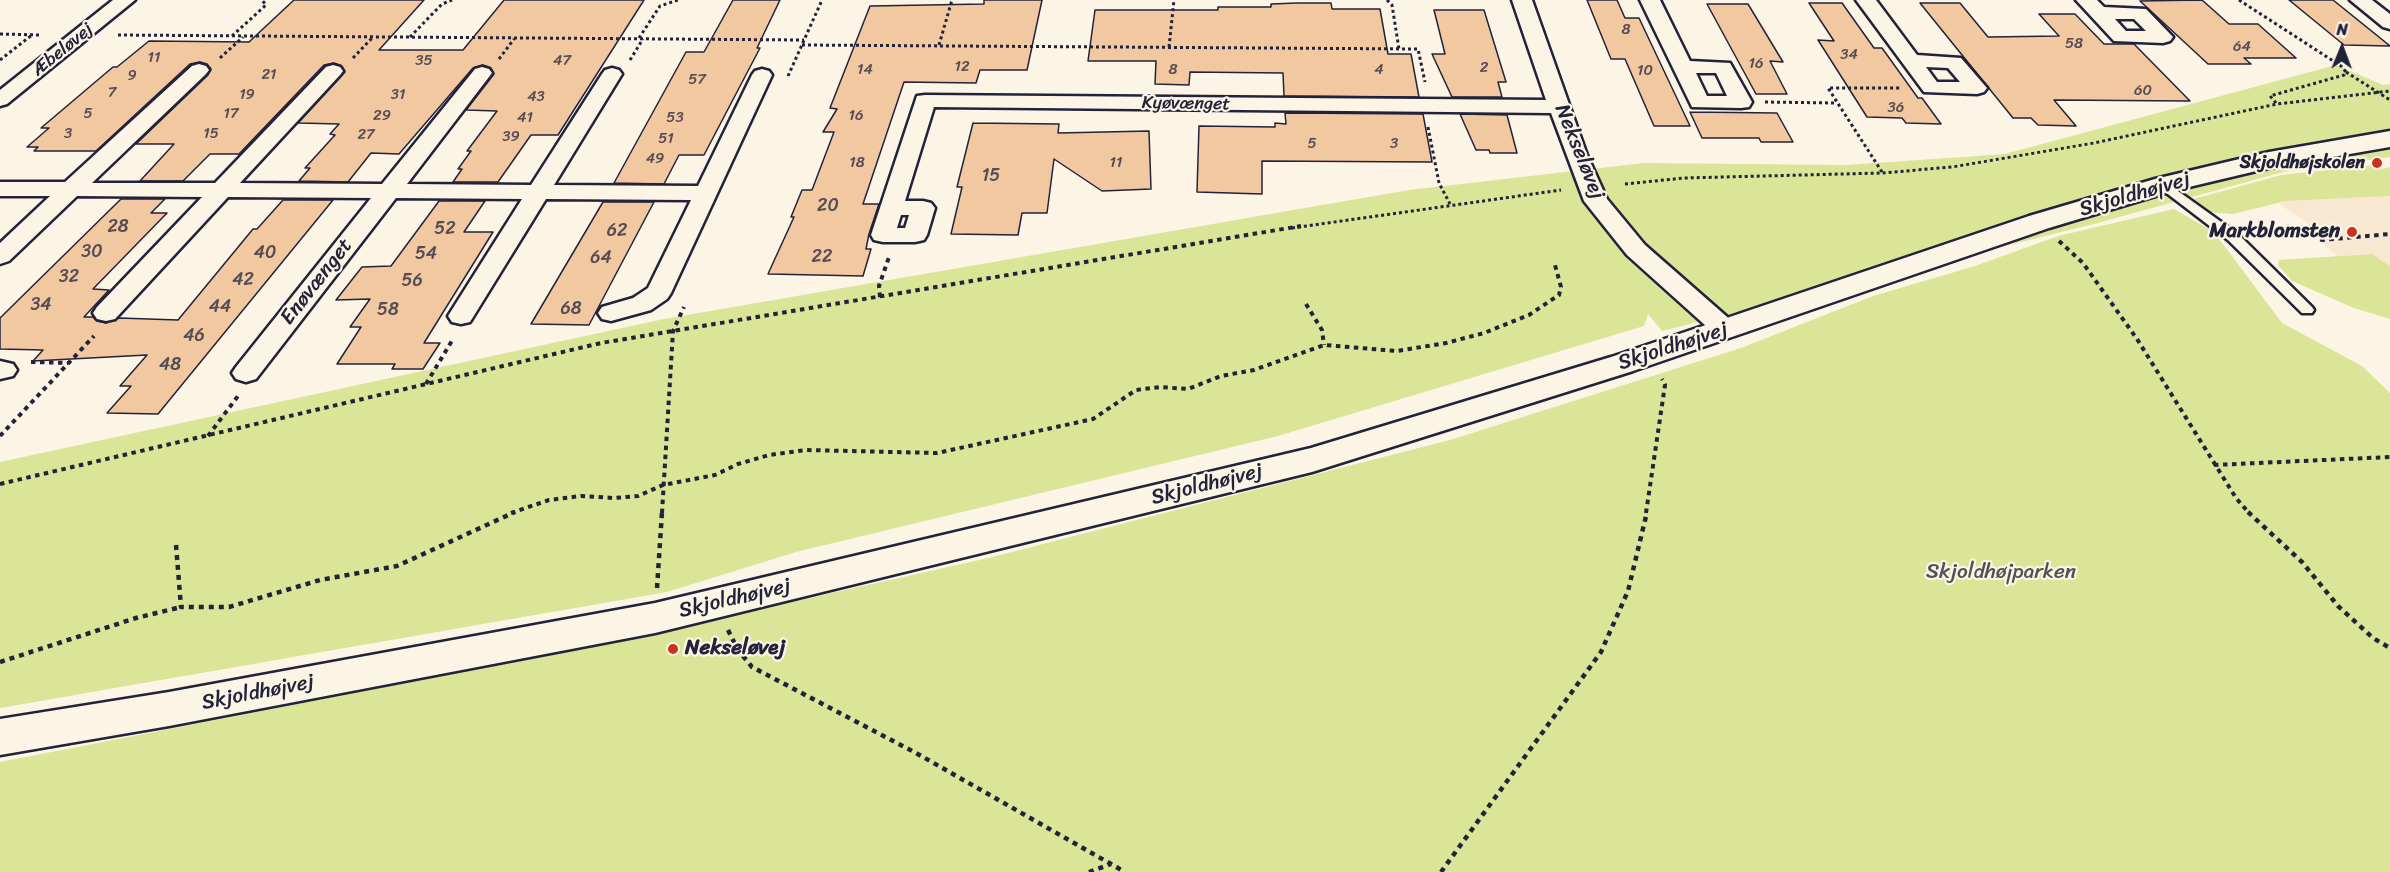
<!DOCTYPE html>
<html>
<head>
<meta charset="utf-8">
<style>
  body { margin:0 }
  #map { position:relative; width:2390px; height:872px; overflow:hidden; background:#fcf5e5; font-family:Sriracha,sans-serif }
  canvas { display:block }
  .north { position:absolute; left:2312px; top:18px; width:60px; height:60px; -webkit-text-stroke:4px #fcf5e5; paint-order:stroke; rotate:1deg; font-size:16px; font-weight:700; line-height:24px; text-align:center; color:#22223b }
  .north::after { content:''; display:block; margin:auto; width:21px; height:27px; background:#22223b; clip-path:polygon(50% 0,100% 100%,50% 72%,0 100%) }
</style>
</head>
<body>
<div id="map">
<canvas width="2390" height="872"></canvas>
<div class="north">N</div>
</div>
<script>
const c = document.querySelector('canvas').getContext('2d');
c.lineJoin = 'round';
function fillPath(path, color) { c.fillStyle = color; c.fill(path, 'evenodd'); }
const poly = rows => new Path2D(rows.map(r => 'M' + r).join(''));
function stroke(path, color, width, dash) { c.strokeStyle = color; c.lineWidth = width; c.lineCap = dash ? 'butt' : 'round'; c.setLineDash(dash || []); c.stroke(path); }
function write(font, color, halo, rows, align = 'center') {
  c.font = font + ' Sriracha,sans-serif'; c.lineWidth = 4.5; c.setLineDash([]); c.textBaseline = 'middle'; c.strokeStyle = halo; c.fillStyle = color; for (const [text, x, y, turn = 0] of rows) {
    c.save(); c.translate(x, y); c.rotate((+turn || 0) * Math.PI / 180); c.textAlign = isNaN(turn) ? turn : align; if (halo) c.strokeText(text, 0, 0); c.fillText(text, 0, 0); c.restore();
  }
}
const built = poly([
  [2390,196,2390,266,2372,254,2338,256,2319,241,2308,223,2279,204,2286,201]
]);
const green = poly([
  [2336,65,2383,85,2390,84,2390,157,2283,172,2094,224,1662,331,1648,314,1644,326,1278,436,796,552,667,592,0,708,0,462,664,319,1409,190,1644,163,1847,165,2005,154],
  [2373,165,2383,169,2390,167,2390,196,2286,201,2233,214,2208,212,2190,200,2281,175],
  [2174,209,2214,232,2282,323,2362,366,2390,393,2390,872,0,872,0,762,600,645,988,558,1450,440,1741,348,1873,296,1975,266,2058,236],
  [2372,254,2390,266,2390,319,2354,308,2292,281,2278,265,2279,260]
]);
const building = poly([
  [294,0,424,0,379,50,463,50,504,0,644,0,558,135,531,135,498,182,453,182,462,169,458,169,471,151,467,151,497,111,466,110,494,74,491,68,483,65,473,68,399,154,371,153,348,182,299,181,310,168,305,168,335,135,330,134,339,124,298,123,345,72,342,66,334,63,324,65,239,154,210,154,183,181,140,181,174,144,136,144,208,75,211,69,207,64,200,62,190,64,96,151,34,151,38,147,27,147,49,128,41,128,113,67,117,67,149,41,249,42,294,0],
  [733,0,780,0,757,48,760,48,704,155,679,155,664,184,614,183,686,52,704,52,733,0],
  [984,0,1042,0,1027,70,980,70,976,83,904,82,863,204,879,204,869,234,866,249,871,249,863,276,768,274,794,217,791,217,802,190,812,190,834,132,823,132,837,109,830,108,870,6,984,4,984,0],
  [1587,0,1617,0,1625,18,1639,18,1690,126,1654,126,1625,59,1611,59,1587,0],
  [2202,0,2229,24,2258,24,2296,58,2244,58,2251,64,2208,64,2140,1,2202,0],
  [2289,0,2333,0,2390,46,2344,45,2289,0],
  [1297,3,1331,3,1332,9,1380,9,1388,54,1411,54,1419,97,1284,96,1283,73,1190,72,1189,85,1155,84,1156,61,1088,61,1095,10,1218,10,1218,7,1271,7,1271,4,1297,3],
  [1809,3,1842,3,1874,48,1882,48,1918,98,1922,98,1941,124,1906,123,1902,118,1867,117,1818,40,1834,41,1809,3],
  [1920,3,1960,3,1988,37,2059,36,2039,14,2075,14,2104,44,2134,44,2190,101,2054,100,2076,126,2038,125,2031,118,2013,118,1920,3],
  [1707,4,1748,4,1783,62,1770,61,1787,94,1756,94,1707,4],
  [1434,10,1484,10,1506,82,1498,82,1502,97,1452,97,1432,54,1445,54,1434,10],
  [1690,112,1777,113,1793,142,1761,142,1759,138,1702,138,1690,112],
  [1285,113,1423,114,1432,162,1262,161,1262,194,1197,192,1199,126,1275,127,1275,123,1286,124,1285,113],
  [1460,114,1507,115,1517,153,1490,153,1489,150,1476,150,1460,114],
  [973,123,1059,124,1058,133,1149,131,1151,189,1102,191,1054,159,1047,213,1022,213,1018,235,951,234,962,187,957,187,973,123],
  [121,199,165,199,151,213,167,213,93,289,109,290,84,317,93,317,97,321,106,323,119,318,178,320,253,229,257,229,283,200,333,200,158,414,107,413,131,386,120,386,147,355,33,361,43,350,0,349,0,318,121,199],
  [439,201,485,201,464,232,493,232,424,343,440,343,423,369,392,369,395,364,337,364,361,327,350,327,370,299,336,300,362,267,391,266,439,201],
  [603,202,654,202,589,325,531,324,603,202]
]);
const pathFar2 = poly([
  [1387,0,1392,5,1399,49],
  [2239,0,2341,66,2346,72,2344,75,2270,96,2277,104],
  [0,34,41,35],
  [118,35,804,40],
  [232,36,266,5,262,0],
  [410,37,442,4,452,0],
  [639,38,660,6,678,0],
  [802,45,1418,49,1425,82],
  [939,45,952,0],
  [1169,47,1174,0],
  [220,58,243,37],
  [353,58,373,37],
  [499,59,514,39],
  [0,60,32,35],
  [630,60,643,39],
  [2346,72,2390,100],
  [788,76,822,0],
  [1765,102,1835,103],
  [1428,127,1439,183,1450,204],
  [1882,172,1828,88,1900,88],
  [1625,184,1684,178,1882,173,1952,167,2094,143,2277,104,2390,91],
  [2286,226,2290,228],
  [1292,228,1561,190]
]);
const pathFar1 = poly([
  [2287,226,2322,240,2390,234],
  [2059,241,2083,263,2137,339,2236,498,2249,513],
  [880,297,879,286,889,257],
  [1306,304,1322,330,1324,345],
  [31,362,68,363],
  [426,384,453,339],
  [0,436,94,336],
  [208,436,238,396],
  [2214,465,2390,457],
  [0,484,601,343,1301,226],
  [511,513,549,500,581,496,614,498,638,496,663,485,715,475,738,464,769,455,806,450,937,453,1093,419,1136,390,1160,387,1188,389,1221,376,1254,370,1324,345,1397,351,1446,343,1484,333,1529,315,1559,295,1561,287,1555,265],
  [662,513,673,331,684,307],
  [1646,513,1665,385,1662,379]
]);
const path = poly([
  [2248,512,2302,562,2338,606,2373,638,2390,648],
  [176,545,181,607,229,607,320,580,397,566,515,512],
  [657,588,662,512],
  [728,630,738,650,752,667,916,753,1125,872],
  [0,662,136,618,181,607],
  [1089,872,1111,864],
  [1441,872,1601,652,1628,591,1647,512]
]);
const service = poly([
  [2164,181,2238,234,2312,307,2314,310,2312,313,2302,313,2228,240,2160,188,2158,185,2164,181]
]);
const minor = poly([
  [113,0,135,0,7,104,0,106,0,90,113,0],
  [1512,0,1532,0,1587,155,1607,199,1645,245,1734,323,1738,329,1734,335,1725,338,1716,335,1627,255,1584,201,1551,113,934,107,905,201,923,201,931,203,935,208,927,235,924,240,915,242,883,242,874,240,871,235,917,96,925,95,1546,100,1512,0],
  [901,215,909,215,905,228,897,228,901,215],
  [1640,0,1660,0,1690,61,1730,63,1752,102,1749,107,1741,108,1692,107,1640,0],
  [1696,73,1716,73,1727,96,1707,96,1696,73],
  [1856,0,1876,0,1917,55,1961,58,1987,88,1984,92,1977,94,1924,92,1856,0],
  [1926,67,1948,68,1960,82,1937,82,1926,67],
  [2076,0,2097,0,2104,7,2146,9,2173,37,2170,41,2163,43,2114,41,2076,0],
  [2115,19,2134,19,2146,31,2126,31,2115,19],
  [2350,0,2372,0,2390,14,2390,29,2383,27,2350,0],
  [199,64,206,66,209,70,206,74,92,183,215,183,326,67,333,65,340,67,343,71,340,75,240,183,382,184,475,69,482,67,489,69,492,73,407,184,531,185,602,74,605,70,612,68,619,70,622,74,554,185,698,186,752,75,755,71,762,69,769,71,772,75,671,293,667,299,651,310,611,321,602,319,598,313,602,307,633,298,648,288,691,200,546,199,470,322,461,324,452,322,448,316,522,199,396,198,256,379,246,382,236,379,232,373,236,367,371,198,228,197,115,319,106,321,97,319,93,313,97,307,202,197,77,196,9,261,0,264,0,243,50,196,0,196,0,182,65,182,192,66,199,64],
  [0,361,13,364,17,370,13,376,0,379,0,361]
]);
const tertiary = poly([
  [2390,131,2390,147,2269,168,2172,191,2049,228,1633,371,1312,472,655,633,169,726,0,755,0,719,169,692,655,603,1311,448,1611,357,2029,216,2155,179,2269,152,2390,131]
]);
const markers = [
  [2377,163,6,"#c8321e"],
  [2352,232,6,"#c8321e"],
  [673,649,6,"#c8321e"]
];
const farNumbernames = [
  ["8",1626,30],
  ["58",2074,44],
  ["64",2242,47],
  ["34",1849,55],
  ["11",154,58],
  ["35",424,61],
  ["47",562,61],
  ["16",1756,64],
  ["12",962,67],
  ["2",1484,68],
  ["14",865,70],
  ["8",1173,70],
  ["4",1379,70],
  ["10",1645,71],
  ["21",269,75],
  ["9",132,76],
  ["57",697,80],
  ["60",2143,91],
  ["7",112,93],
  ["19",247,95],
  ["31",398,95],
  ["43",536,97],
  ["36",1896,108],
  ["5",88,114],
  ["17",231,114],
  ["29",382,116],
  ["16",856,116],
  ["41",525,118],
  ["53",675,118],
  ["3",68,134],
  ["15",211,134],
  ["27",366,135],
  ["39",511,137],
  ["51",666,139],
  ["5",1312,144],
  ["3",1394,144],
  ["49",655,159],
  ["18",857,163],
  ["11",1116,163]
];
const farStreetnames = [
  ["Æbeløvej",63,50,-39],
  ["Kyøvænget",1186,104,1]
];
const farPoinames = [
  ["Skjoldhøjskolen",2365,163]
];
const numberNames = [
  ["15",991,176],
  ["20",828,206],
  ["28",118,227],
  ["52",445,229],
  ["62",617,231],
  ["30",92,252],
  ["40",265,253],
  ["54",426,254],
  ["22",822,257],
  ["64",601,258],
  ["32",69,277],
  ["42",243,280],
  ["56",412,281],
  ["34",41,305],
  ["44",220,307],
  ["68",571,309],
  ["58",388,310],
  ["46",194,336],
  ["48",170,365]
];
const streetNames = [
  ["Nekseløvej",1579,152,68],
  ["Skjoldhøjvej",2135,195,-16],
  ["Enøvænget",317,282,-52],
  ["Skjoldhøjvej",1673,347,-18],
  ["Skjoldhøjvej",1207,485,-14],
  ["Skjoldhøjvej",735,599,-13],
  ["Skjoldhøjvej",258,693,-11]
];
const poiNames = [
  ["Markblomsten",2340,232],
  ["Nekseløvej",685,649,"left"]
];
const parkNames = [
  ["Skjoldhøjparken",2001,573]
];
fillPath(built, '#f9e8d1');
fillPath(green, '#dae598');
fillPath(building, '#f2c8a1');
stroke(building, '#22223b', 1.5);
stroke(service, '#22223b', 5);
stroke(minor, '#22223b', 5);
stroke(tertiary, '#22223b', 5);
stroke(pathFar2, '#22223b', 3, [3, 3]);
stroke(pathFar1, '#22223b', 4, [4.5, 4.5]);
stroke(path, '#22223b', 4.5, [5, 5]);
fillPath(service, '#fcf5e5');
fillPath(minor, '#fcf5e5');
fillPath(tertiary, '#fcf5e5');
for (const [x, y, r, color] of markers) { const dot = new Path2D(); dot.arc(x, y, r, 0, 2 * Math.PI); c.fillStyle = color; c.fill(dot); stroke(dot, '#fcf5e5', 2); }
write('15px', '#564c54', null, farNumbernames);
write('18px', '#22223b', '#fcf5e5', farStreetnames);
write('bold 18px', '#22223b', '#fcf5e5', farPoinames, 'right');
write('18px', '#564c54', null, numberNames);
write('21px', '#22223b', '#fcf5e5', streetNames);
write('bold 21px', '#22223b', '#fcf5e5', poiNames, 'right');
write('21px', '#505352', '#fcf5e5', parkNames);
</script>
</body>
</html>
